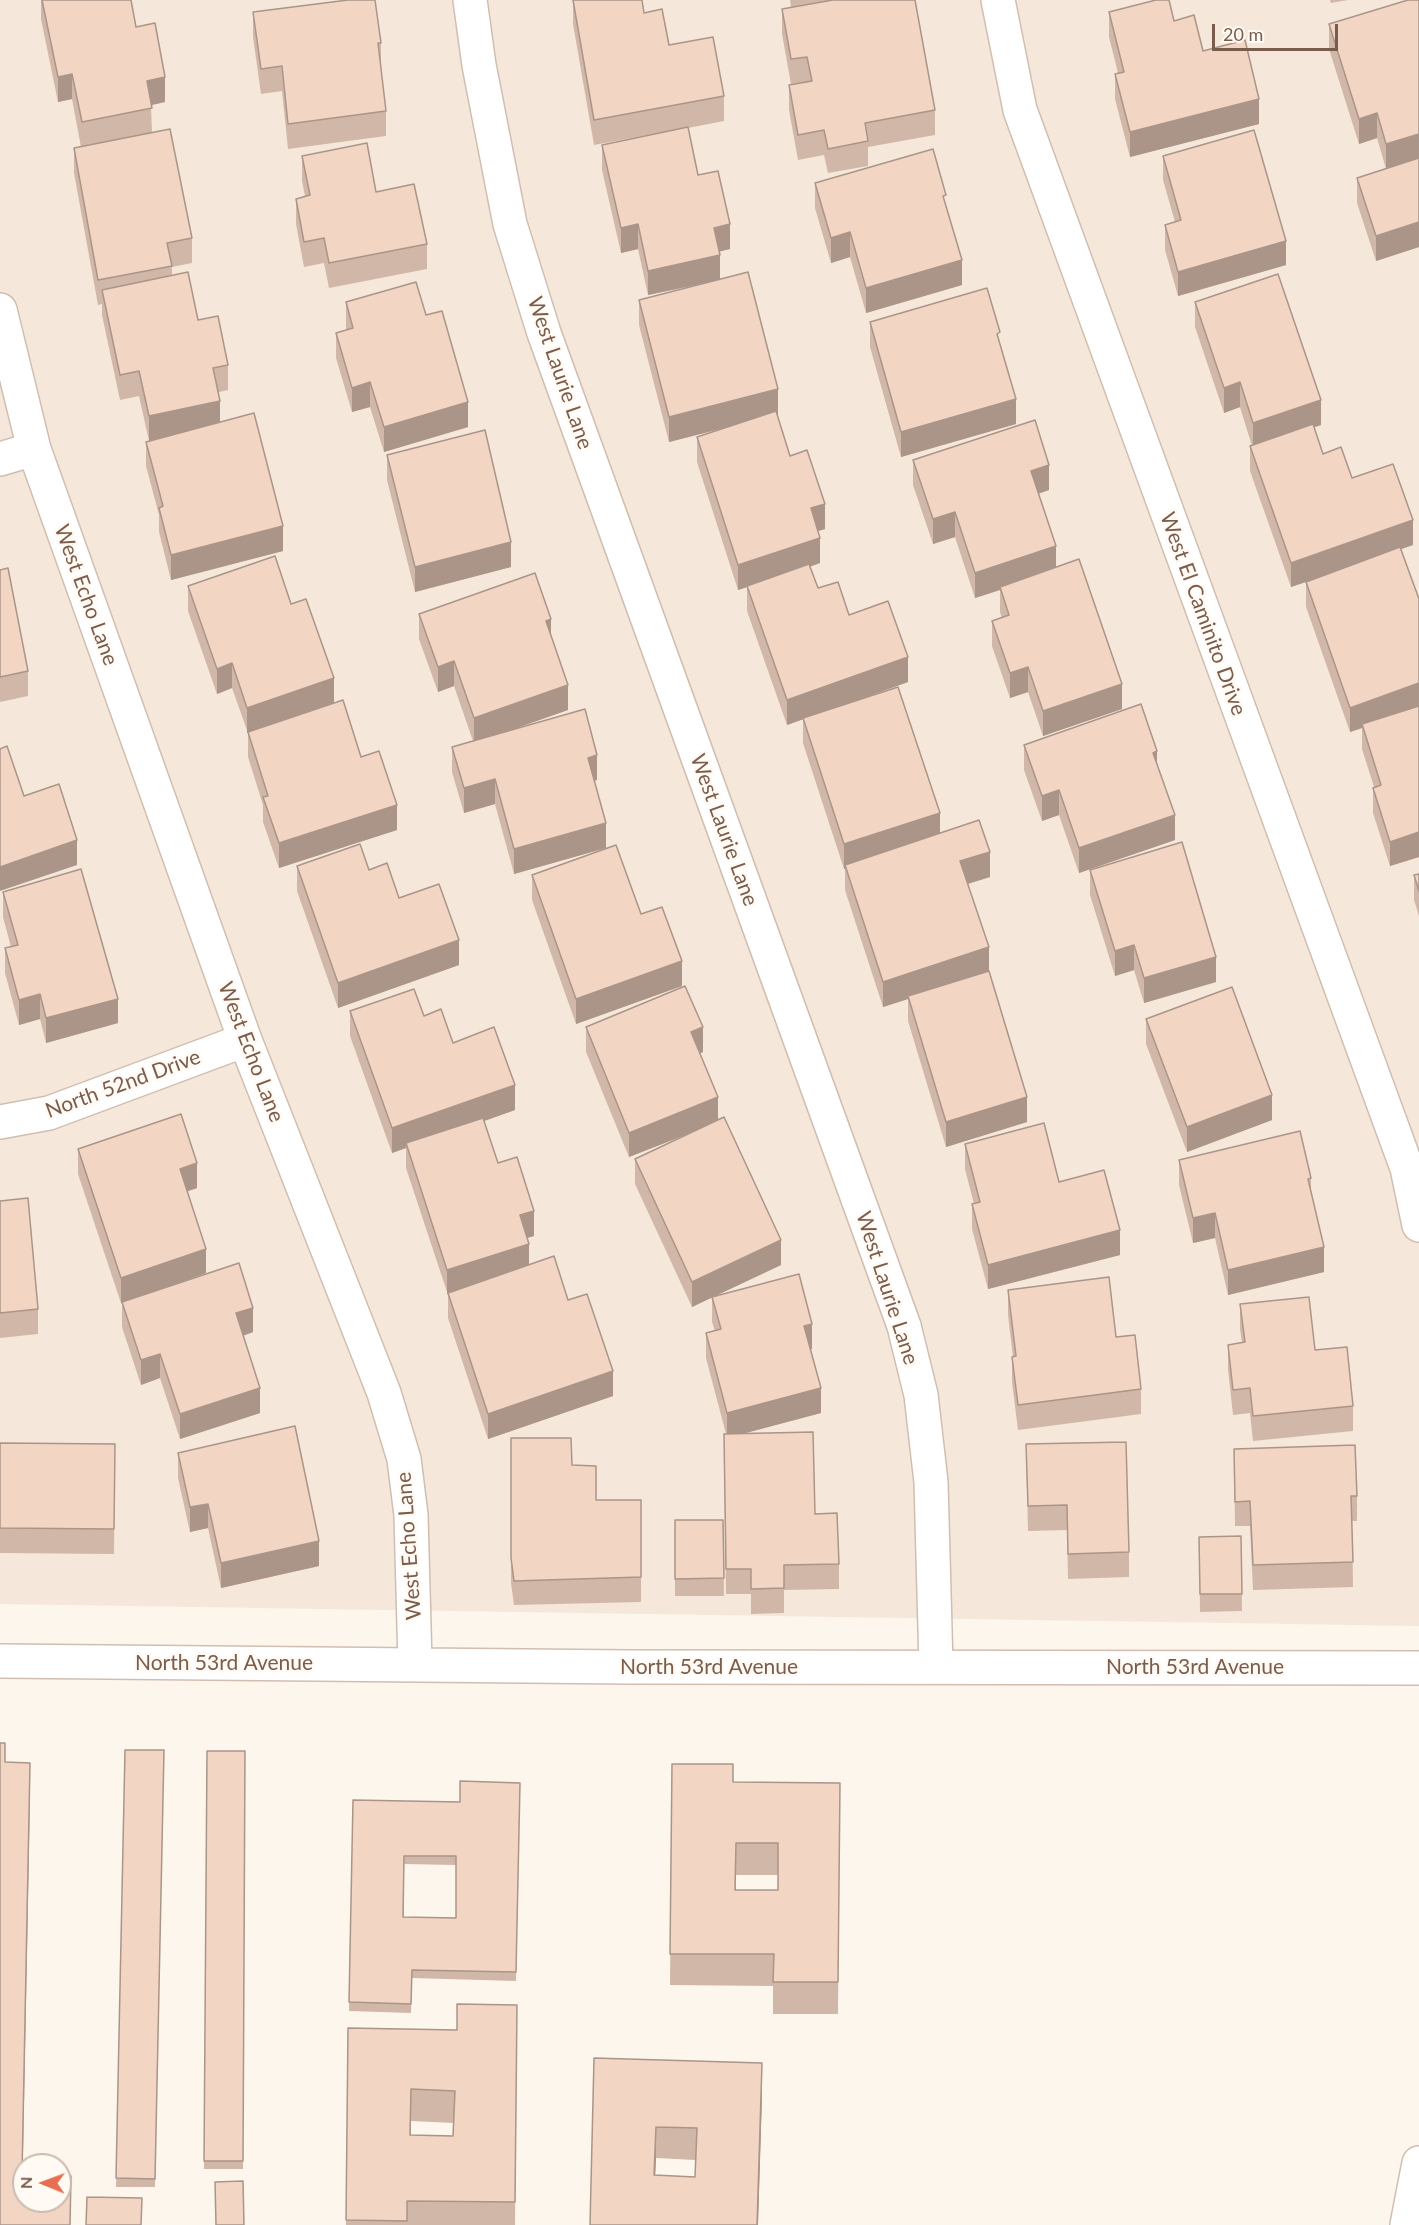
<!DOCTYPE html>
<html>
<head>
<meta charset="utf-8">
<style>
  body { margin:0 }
  #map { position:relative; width:1419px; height:2225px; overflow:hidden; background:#fdf6ec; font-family:Lato,sans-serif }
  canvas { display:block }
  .north { position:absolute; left:12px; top:2153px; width:60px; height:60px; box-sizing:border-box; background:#fffaf3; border:2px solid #cabbb1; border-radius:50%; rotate:271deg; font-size:16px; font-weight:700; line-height:24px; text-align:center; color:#7a5c4d }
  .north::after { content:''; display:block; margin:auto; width:21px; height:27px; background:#e76f51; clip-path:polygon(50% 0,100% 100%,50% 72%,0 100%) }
  .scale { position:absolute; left:1212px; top:24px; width:126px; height:27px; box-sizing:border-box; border:3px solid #7a5c4d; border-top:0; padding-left:8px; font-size:18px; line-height:21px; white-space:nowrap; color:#7a5c4d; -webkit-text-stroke:4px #fffaf3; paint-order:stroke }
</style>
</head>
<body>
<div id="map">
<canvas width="1419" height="2225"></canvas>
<div class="north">N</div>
<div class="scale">20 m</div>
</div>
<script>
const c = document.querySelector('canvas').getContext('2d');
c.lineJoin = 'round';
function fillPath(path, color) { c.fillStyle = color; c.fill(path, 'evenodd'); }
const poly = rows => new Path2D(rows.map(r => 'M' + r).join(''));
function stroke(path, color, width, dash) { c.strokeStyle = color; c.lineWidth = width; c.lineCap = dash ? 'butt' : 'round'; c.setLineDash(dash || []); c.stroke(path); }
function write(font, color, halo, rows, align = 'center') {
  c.font = font + ' Lato,sans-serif'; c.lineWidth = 5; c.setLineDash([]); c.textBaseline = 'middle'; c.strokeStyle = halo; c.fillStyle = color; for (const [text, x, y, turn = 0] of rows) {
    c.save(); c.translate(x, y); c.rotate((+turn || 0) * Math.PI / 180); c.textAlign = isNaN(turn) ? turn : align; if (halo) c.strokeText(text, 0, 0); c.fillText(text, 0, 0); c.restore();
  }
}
const residential = poly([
  [0,0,1419,0,1419,1626,0,1604]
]);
const minor = poly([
  [470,0,479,65,510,224,544,333,904,1326,921,1395,931,1482,936,1666],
  [998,0,1020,110,1407,1168,1419,1225],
  [0,310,34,449,245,1040,384,1393,404,1459,411,1515,415,1664],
  [0,459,34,449],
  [0,1122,49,1113,245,1040],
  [0,1661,629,1667,1419,1668],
  [1407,2225,1419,2163]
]);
const wall = poly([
  [41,0,131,0,136,27,165,102,151,105,152,133,192,238,192,263,172,267,172,275,198,320,228,365,228,390,219,392,220,422,283,551,171,580,159,532,159,515,146,466,146,442,149,441,139,396,120,400,102,315,102,304,98,305,74,173,74,148,81,147,72,99,58,102,41,19],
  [573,0,644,13,669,45,724,96,724,121,688,128,698,175,730,249,719,251,720,279,778,414,777,414,790,456,825,529,818,531,820,563,810,567,818,588,849,615,908,682,861,699,940,833,990,877,968,884,989,972,1027,1122,946,1147,908,1021,908,999,883,1007,845,890,845,869,844,869,803,743,803,719,787,725,747,611,747,587,738,590,697,462,697,437,729,427,669,442,639,325,639,300,714,281,648,295,638,249,621,253,602,170,602,145,658,133,594,145,573,24],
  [790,0,915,0,935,110,935,135,868,147,868,166,828,173,824,155,798,160,789,110,789,85,808,82,791,84,782,34,782,9,826,1,791,7],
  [1330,0,1348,0,1331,3],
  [1419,0,1419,247,1376,261,1357,203,1357,178,1386,169,1377,138,1359,144,1329,49,1329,24],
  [253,12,381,43,381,68,386,111,386,136,288,149,282,91,261,94,253,37],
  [1109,12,1174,21,1203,51,1259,124,1130,157,1115,99,1115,74,1118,73,1109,37],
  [302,156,376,192,427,244,427,269,329,288,324,263,304,267,296,224,296,199,305,196,302,181],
  [1163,156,1286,265,1178,296,1165,250,1165,225,1175,222,1163,180],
  [815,183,946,206,962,285,866,313,850,257,831,263,815,208],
  [346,302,426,315,468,427,384,452,370,407,352,412,336,358,336,333,346,330],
  [1195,302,1321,425,1314,427,1323,454,1352,478,1413,545,1401,549,1419,599,1419,857,1390,866,1373,813,1373,788,1374,787,1362,749,1362,728,1350,732,1306,607,1306,582,1291,587,1250,471,1250,446,1252,446,1240,407,1224,413,1195,327],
  [870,322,1000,344,1016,424,901,457,870,347],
  [387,455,511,567,415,592,387,480],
  [913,460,1049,490,1038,494,1056,568,1122,709,1043,736,1028,692,1010,698,992,646,992,621,1002,618,1000,612,1000,590,975,598,955,537,933,544,913,485],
  [0,570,28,671,28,696,0,702],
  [188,586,291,604,334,703,304,713,361,757,397,830,279,868,263,822,263,805,248,757,248,733,232,688,217,694,188,611],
  [419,614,551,637,568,710,511,730,597,780,594,781,606,848,514,874,495,804,464,813,452,772,452,747,473,741,454,686,438,692,419,639],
  [1024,745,1157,765,1175,840,1079,873,1059,815,1042,821,1024,770],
  [297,866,369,870,399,898,459,965,338,1008,297,891],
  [1090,870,1216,982,1144,1003,1134,970,1115,976,1090,895],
  [1419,874,1419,916,1414,900,1414,875],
  [532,875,682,986,576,1024,532,900],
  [3,892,118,1023,46,1043,40,1019,19,1025,5,973,5,948,11,947,3,917],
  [350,1011,424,1016,453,1043,515,1110,484,1121,498,1163,534,1236,527,1238,529,1265,568,1300,613,1396,488,1439,448,1318,448,1295,406,1168,406,1148,392,1153,350,1036],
  [1146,1019,1272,1120,1187,1152,1146,1044],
  [586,1027,703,1052,700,1053,718,1120,781,1265,715,1296,812,1349,811,1349,821,1413,745,1433,815,1514,839,1564,839,1589,784,1590,784,1613,751,1614,751,1594,726,1594,724,1459,724,1434,726,1434,706,1358,706,1333,715,1331,712,1322,712,1297,692,1307,635,1184,635,1159,693,1132,629,1157,586,1052],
  [965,1144,1059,1182,1120,1255,988,1289,972,1229,972,1204,974,1204,965,1169],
  [78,1149,197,1188,187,1191,206,1273,163,1288,253,1332,243,1336,260,1413,180,1439,160,1378,141,1385,122,1327,122,1302,121,1303,78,1174],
  [1179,1160,1311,1178,1311,1193,1324,1272,1228,1295,1215,1238,1193,1243,1179,1185],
  [0,1201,38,1309,38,1334,0,1338],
  [1008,1290,1141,1389,1141,1414,1018,1430,1012,1382,1012,1357,1013,1357,1008,1315],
  [1240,1304,1315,1350,1353,1406,1353,1431,1253,1441,1250,1413,1233,1415,1228,1369,1228,1345,1242,1343,1240,1329],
  [511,1438,572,1465,596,1500,641,1500,641,1602,514,1605,511,1583],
  [0,1443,115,1444,114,1554,0,1553],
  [1026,1444,1129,1552,1129,1577,1068,1579,1067,1530,1028,1531],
  [1234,1449,1357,1496,1357,1521,1352,1521,1353,1587,1253,1590,1250,1526,1235,1526],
  [178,1453,319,1566,221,1588,208,1528,190,1532,178,1478],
  [675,1520,723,1520,724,1596,675,1596],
  [1241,1536,1242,1611,1200,1612,1199,1537],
  [125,1750,164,1750,155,2187,116,2187],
  [207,1751,245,1751,243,2169,204,2169],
  [672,1764,733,1782,840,1783,838,2014,773,2014,773,1986,670,1985],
  [736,1875,778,1875,778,1890,736,1890],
  [520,1783,516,1981,412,1978,411,2013,349,2011,353,1800,460,1802],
  [404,1864,456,1865,456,1918,404,1917],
  [517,2005,515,2225,346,2225,348,2028,457,2030],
  [411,2121,454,2123,453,2136,411,2135],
  [594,2058,762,2095,758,2225,590,2225],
  [656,2158,695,2160,695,2177,655,2175]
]);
const shadedWall = poly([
  [72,74,72,99,58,102,58,77],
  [165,77,165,102,147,106,147,81],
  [1259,99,1259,124,1130,157,1130,132],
  [1377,113,1377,138,1359,144,1359,119],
  [1419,134,1419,159,1386,169,1386,144],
  [1419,222,1419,247,1376,261,1376,236],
  [638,224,638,249,621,253,621,228],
  [730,224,730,249,714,253,714,228],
  [850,232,850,257,831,263,831,238],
  [1286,241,1286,265,1178,296,1178,272],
  [720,255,720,280,648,295,648,271],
  [962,260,962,285,866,313,866,288],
  [370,382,370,407,352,412,352,388],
  [1240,382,1240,407,1224,413,1224,388],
  [778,389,778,414,669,442,669,417],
  [1016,399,1016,424,901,457,901,432],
  [1321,400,1321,425,1253,448,1253,423],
  [220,401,220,426,149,441,149,416],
  [468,402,468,427,384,452,384,427],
  [1049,465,1049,490,1031,496,1031,471],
  [825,504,825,529,811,533,811,508],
  [955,512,955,537,933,544,933,519],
  [1413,520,1413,545,1291,587,1291,563],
  [283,526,283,551,171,580,171,555],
  [820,538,820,563,738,590,738,565],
  [511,542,511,567,415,592,415,567],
  [1056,546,1056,571,1000,587,1000,590,975,598,975,573],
  [551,619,551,644,546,621],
  [908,657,908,682,787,725,787,700],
  [454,661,454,686,438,692,438,667],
  [232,663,232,688,217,694,217,669],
  [1028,667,1028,692,1010,698,1010,673],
  [334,678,334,703,247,733,247,708],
  [1419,683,1419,708,1362,724,1362,728,1350,732,1350,708],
  [1122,684,1122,709,1043,736,1043,711],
  [568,685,568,710,474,743,474,718],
  [1157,751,1157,776,1153,753],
  [597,755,597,780,588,783,588,758],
  [495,779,495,804,464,813,464,788],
  [1059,790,1059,815,1042,821,1042,796],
  [397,805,397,830,279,868,279,843],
  [940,813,940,837,845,865,845,869,844,869,844,844],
  [1175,815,1175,840,1079,873,1079,848],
  [606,823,606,848,514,874,514,849],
  [1419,832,1419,857,1390,866,1390,842],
  [77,840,77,865,0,891,0,867],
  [990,852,990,877,960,886,960,861],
  [459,940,459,965,338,1008,338,983],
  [1134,945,1134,970,1115,976,1115,951],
  [989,947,989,972,908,996,908,999,883,1007,883,982],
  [1216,957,1216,982,1144,1003,1144,978],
  [682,961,682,986,576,1024,576,999],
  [40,994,40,1019,19,1025,19,1000],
  [118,999,118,1023,46,1043,46,1018],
  [703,1027,703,1052,691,1057,691,1032],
  [515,1085,515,1110,408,1148,406,1143,406,1148,392,1153,392,1128],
  [1272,1095,1272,1120,1187,1152,1187,1127],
  [718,1097,718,1122,629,1157,629,1133],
  [1027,1097,1027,1122,946,1147,946,1122],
  [197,1163,197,1188,180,1194,180,1169],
  [534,1211,534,1236,520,1240,520,1215],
  [1215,1213,1215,1238,1193,1243,1193,1218],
  [1120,1230,1120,1255,988,1289,988,1265],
  [781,1240,781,1265,692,1307,692,1282],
  [529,1244,529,1269,448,1293,447,1295,447,1270],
  [1324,1247,1324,1272,1228,1295,1228,1270],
  [206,1249,206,1273,121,1303,121,1278],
  [253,1308,253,1332,236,1338,236,1313],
  [812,1324,812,1349,804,1351,804,1326],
  [160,1354,160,1378,141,1385,141,1360],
  [613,1371,613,1396,488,1439,488,1414],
  [260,1388,260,1413,180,1439,180,1414],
  [821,1388,821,1413,727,1438,727,1413],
  [208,1504,208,1528,190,1532,190,1507],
  [319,1541,319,1566,221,1588,221,1563],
  [30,1763,30,1795,22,2205,22,2174],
  [762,2063,762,2095,758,2225,757,2225],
  [411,2089,411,2121,410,2166,410,2135],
  [656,2127,656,2158,654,2207,654,2175]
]);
const building = poly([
  [42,0,131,0,136,27,155,23,165,77,147,81,152,108,82,122,72,74,58,77,42,0],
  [348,0,375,0,381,43,378,43,386,111,288,124,282,66,261,69,253,12,348,0],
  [573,0,642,0,644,13,662,9,669,45,713,37,724,96,594,120,573,0],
  [833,0,915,0,935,110,865,123,868,141,828,149,824,130,798,135,789,85,812,81,807,57,791,59,782,9,833,0],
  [1156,0,1169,0,1174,21,1194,15,1203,51,1245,40,1259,99,1130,132,1115,74,1124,72,1109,12,1156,0],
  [1408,0,1419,0,1419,134,1386,144,1377,113,1359,119,1329,24,1408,0],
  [688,127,698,175,718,171,730,224,714,228,720,255,648,271,638,224,621,228,602,145,688,127],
  [170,129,192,238,167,243,172,266,98,280,74,148,170,129],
  [1254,130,1286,241,1178,272,1165,225,1181,220,1163,156,1254,130],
  [367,143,376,192,414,184,427,244,329,263,324,238,304,242,296,199,310,195,302,156,367,143],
  [933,149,946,195,943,196,962,260,866,288,850,232,831,238,815,183,933,149],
  [1419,158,1419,222,1376,236,1357,178,1419,158],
  [188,272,198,320,218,316,228,365,213,368,220,401,149,416,139,371,120,375,102,290,188,272],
  [748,272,778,389,669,417,639,300,748,272],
  [1278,274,1321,400,1253,423,1240,382,1224,388,1195,302,1278,274],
  [416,282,426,315,442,311,468,402,384,427,370,382,352,388,336,333,353,328,346,302,416,282],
  [987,288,1000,332,997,334,1016,399,901,432,870,322,987,288],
  [776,411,790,456,807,450,825,504,811,508,820,538,738,565,697,437,776,411],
  [254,413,283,526,171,555,159,508,163,506,146,442,254,413],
  [1035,420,1049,465,1031,471,1056,546,975,573,955,512,933,519,913,460,1035,420],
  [1313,424,1323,454,1341,447,1352,478,1393,464,1413,520,1291,563,1250,446,1313,424],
  [485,430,511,542,415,567,387,455,485,430],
  [1400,547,1419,599,1419,683,1350,708,1306,582,1400,547],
  [275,556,291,604,306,599,334,678,247,708,232,663,217,669,188,586,275,556],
  [1079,559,1122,684,1043,711,1028,667,1010,673,992,621,1009,615,1000,587,1079,559],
  [809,564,818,588,838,582,849,615,888,601,908,657,787,700,747,586,809,564],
  [8,568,28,671,0,677,0,570,8,568],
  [535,573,551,619,546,621,568,685,474,718,454,661,438,667,419,614,535,573],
  [898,687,940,813,844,844,803,718,898,687],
  [343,700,361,757,379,751,397,805,279,843,263,797,268,796,248,732,343,700],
  [1141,704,1157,751,1153,753,1175,815,1079,848,1059,790,1042,796,1024,745,1141,704],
  [1419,706,1419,832,1390,842,1373,788,1381,785,1362,724,1419,706],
  [585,709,597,755,588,758,606,823,514,849,495,779,464,788,452,747,585,709],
  [7,746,24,796,59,784,77,840,0,867,0,749,7,746],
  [979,820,990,852,960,861,989,947,883,982,845,865,979,820],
  [1182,842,1216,957,1144,978,1134,945,1115,951,1090,870,1182,842],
  [360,844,369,870,387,863,399,898,439,884,459,940,338,983,297,866,360,844],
  [616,845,641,914,662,907,682,961,576,999,532,875,616,845],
  [81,869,118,999,46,1018,40,994,19,1000,5,948,18,945,3,892,81,869],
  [1419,874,1419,891,1414,875,1419,874],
  [989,971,1027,1097,946,1122,908,996,989,971],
  [685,986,703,1027,691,1032,718,1097,629,1133,586,1027,685,986],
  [1232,987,1272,1095,1187,1127,1146,1019,1232,987],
  [414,989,424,1016,441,1009,453,1043,494,1027,515,1085,392,1128,350,1011,414,989],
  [181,1114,197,1163,180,1169,206,1249,121,1278,78,1149,181,1114],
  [724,1117,781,1240,692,1282,635,1159,724,1117],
  [483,1118,498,1163,517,1157,534,1211,520,1215,529,1244,447,1270,406,1143,483,1118],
  [1044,1123,1059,1182,1104,1170,1120,1230,988,1265,972,1204,980,1202,965,1144,1044,1123],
  [1300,1131,1311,1178,1308,1179,1324,1247,1228,1270,1215,1213,1193,1218,1179,1160,1300,1131],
  [28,1198,38,1309,0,1313,0,1201,28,1198],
  [554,1256,568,1300,587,1294,613,1371,488,1414,448,1293,554,1256],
  [239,1263,253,1308,236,1313,260,1388,180,1414,160,1354,141,1360,122,1302,239,1263],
  [799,1274,812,1324,804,1326,821,1388,727,1413,706,1333,721,1329,712,1297,799,1274],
  [1109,1277,1116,1337,1135,1335,1141,1389,1018,1405,1012,1357,1016,1356,1008,1290,1109,1277],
  [1309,1297,1315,1350,1347,1347,1353,1406,1253,1416,1250,1388,1233,1390,1228,1345,1245,1342,1240,1304,1309,1297],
  [295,1426,319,1541,221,1563,208,1504,190,1507,178,1453,295,1426],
  [813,1432,815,1514,837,1513,839,1564,784,1565,784,1588,751,1589,751,1569,726,1569,724,1434,813,1432],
  [511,1438,571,1438,572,1465,596,1466,596,1500,641,1500,641,1577,514,1581,511,1558,511,1438],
  [1126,1442,1129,1552,1068,1554,1067,1505,1028,1506,1026,1444,1126,1442],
  [0,1443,115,1444,114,1529,0,1528,0,1443],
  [1355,1445,1357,1496,1351,1496,1353,1562,1253,1565,1250,1501,1235,1502,1234,1449,1355,1445],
  [675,1520,723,1520,724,1578,675,1579,675,1520],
  [1241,1536,1242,1594,1200,1594,1199,1537,1241,1536],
  [0,1743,5,1743,5,1762,30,1763,22,2174,24,2174,24,2201,60,2201,60,2175,71,2176,70,2225,0,2225,0,1743],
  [125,1750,164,1750,155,2179,116,2178,125,1750],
  [207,1751,245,1751,243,2161,204,2161,207,1751],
  [672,1764,733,1764,733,1782,840,1783,838,1982,773,1982,774,1954,670,1954,672,1764],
  [736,1843,778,1843,778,1890,735,1890,736,1843],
  [460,1781,520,1783,516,1972,412,1970,411,2004,349,2002,353,1800,460,1802,460,1781],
  [404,1856,456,1856,456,1918,403,1917,404,1856],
  [457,2004,517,2005,515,2202,407,2201,407,2221,346,2220,348,2028,457,2030,457,2004],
  [411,2089,455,2091,453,2136,410,2135,411,2089],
  [594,2058,762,2063,757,2225,590,2225,594,2058],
  [656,2127,697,2128,695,2177,654,2175,656,2127],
  [243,2181,244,2225,216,2225,215,2182,243,2181],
  [87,2197,142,2198,141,2225,86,2225,87,2197]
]);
const streetNames = [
  ["West Laurie Lane",560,373,71],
  ["West Echo Lane",86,595,70],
  ["West El Caminito Drive",1203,614,70],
  ["West Laurie Lane",724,830,70],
  ["West Echo Lane",251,1052,69],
  ["North 52nd Drive",123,1084,-20],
  ["West Laurie Lane",887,1288,72],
  ["West Echo Lane",409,1546,-94],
  ["North 53rd Avenue",224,1663],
  ["North 53rd Avenue",709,1667],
  ["North 53rd Avenue",1195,1667]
];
fillPath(residential, '#f5e8da');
stroke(minor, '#d1beb0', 36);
stroke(minor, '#fff', 33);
fillPath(wall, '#d1b7a8');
fillPath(shadedWall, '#aa9588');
fillPath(building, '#f3d5c3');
stroke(building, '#aa9588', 1.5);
write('21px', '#7a5c4d', '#fffaf3', streetNames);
</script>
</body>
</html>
